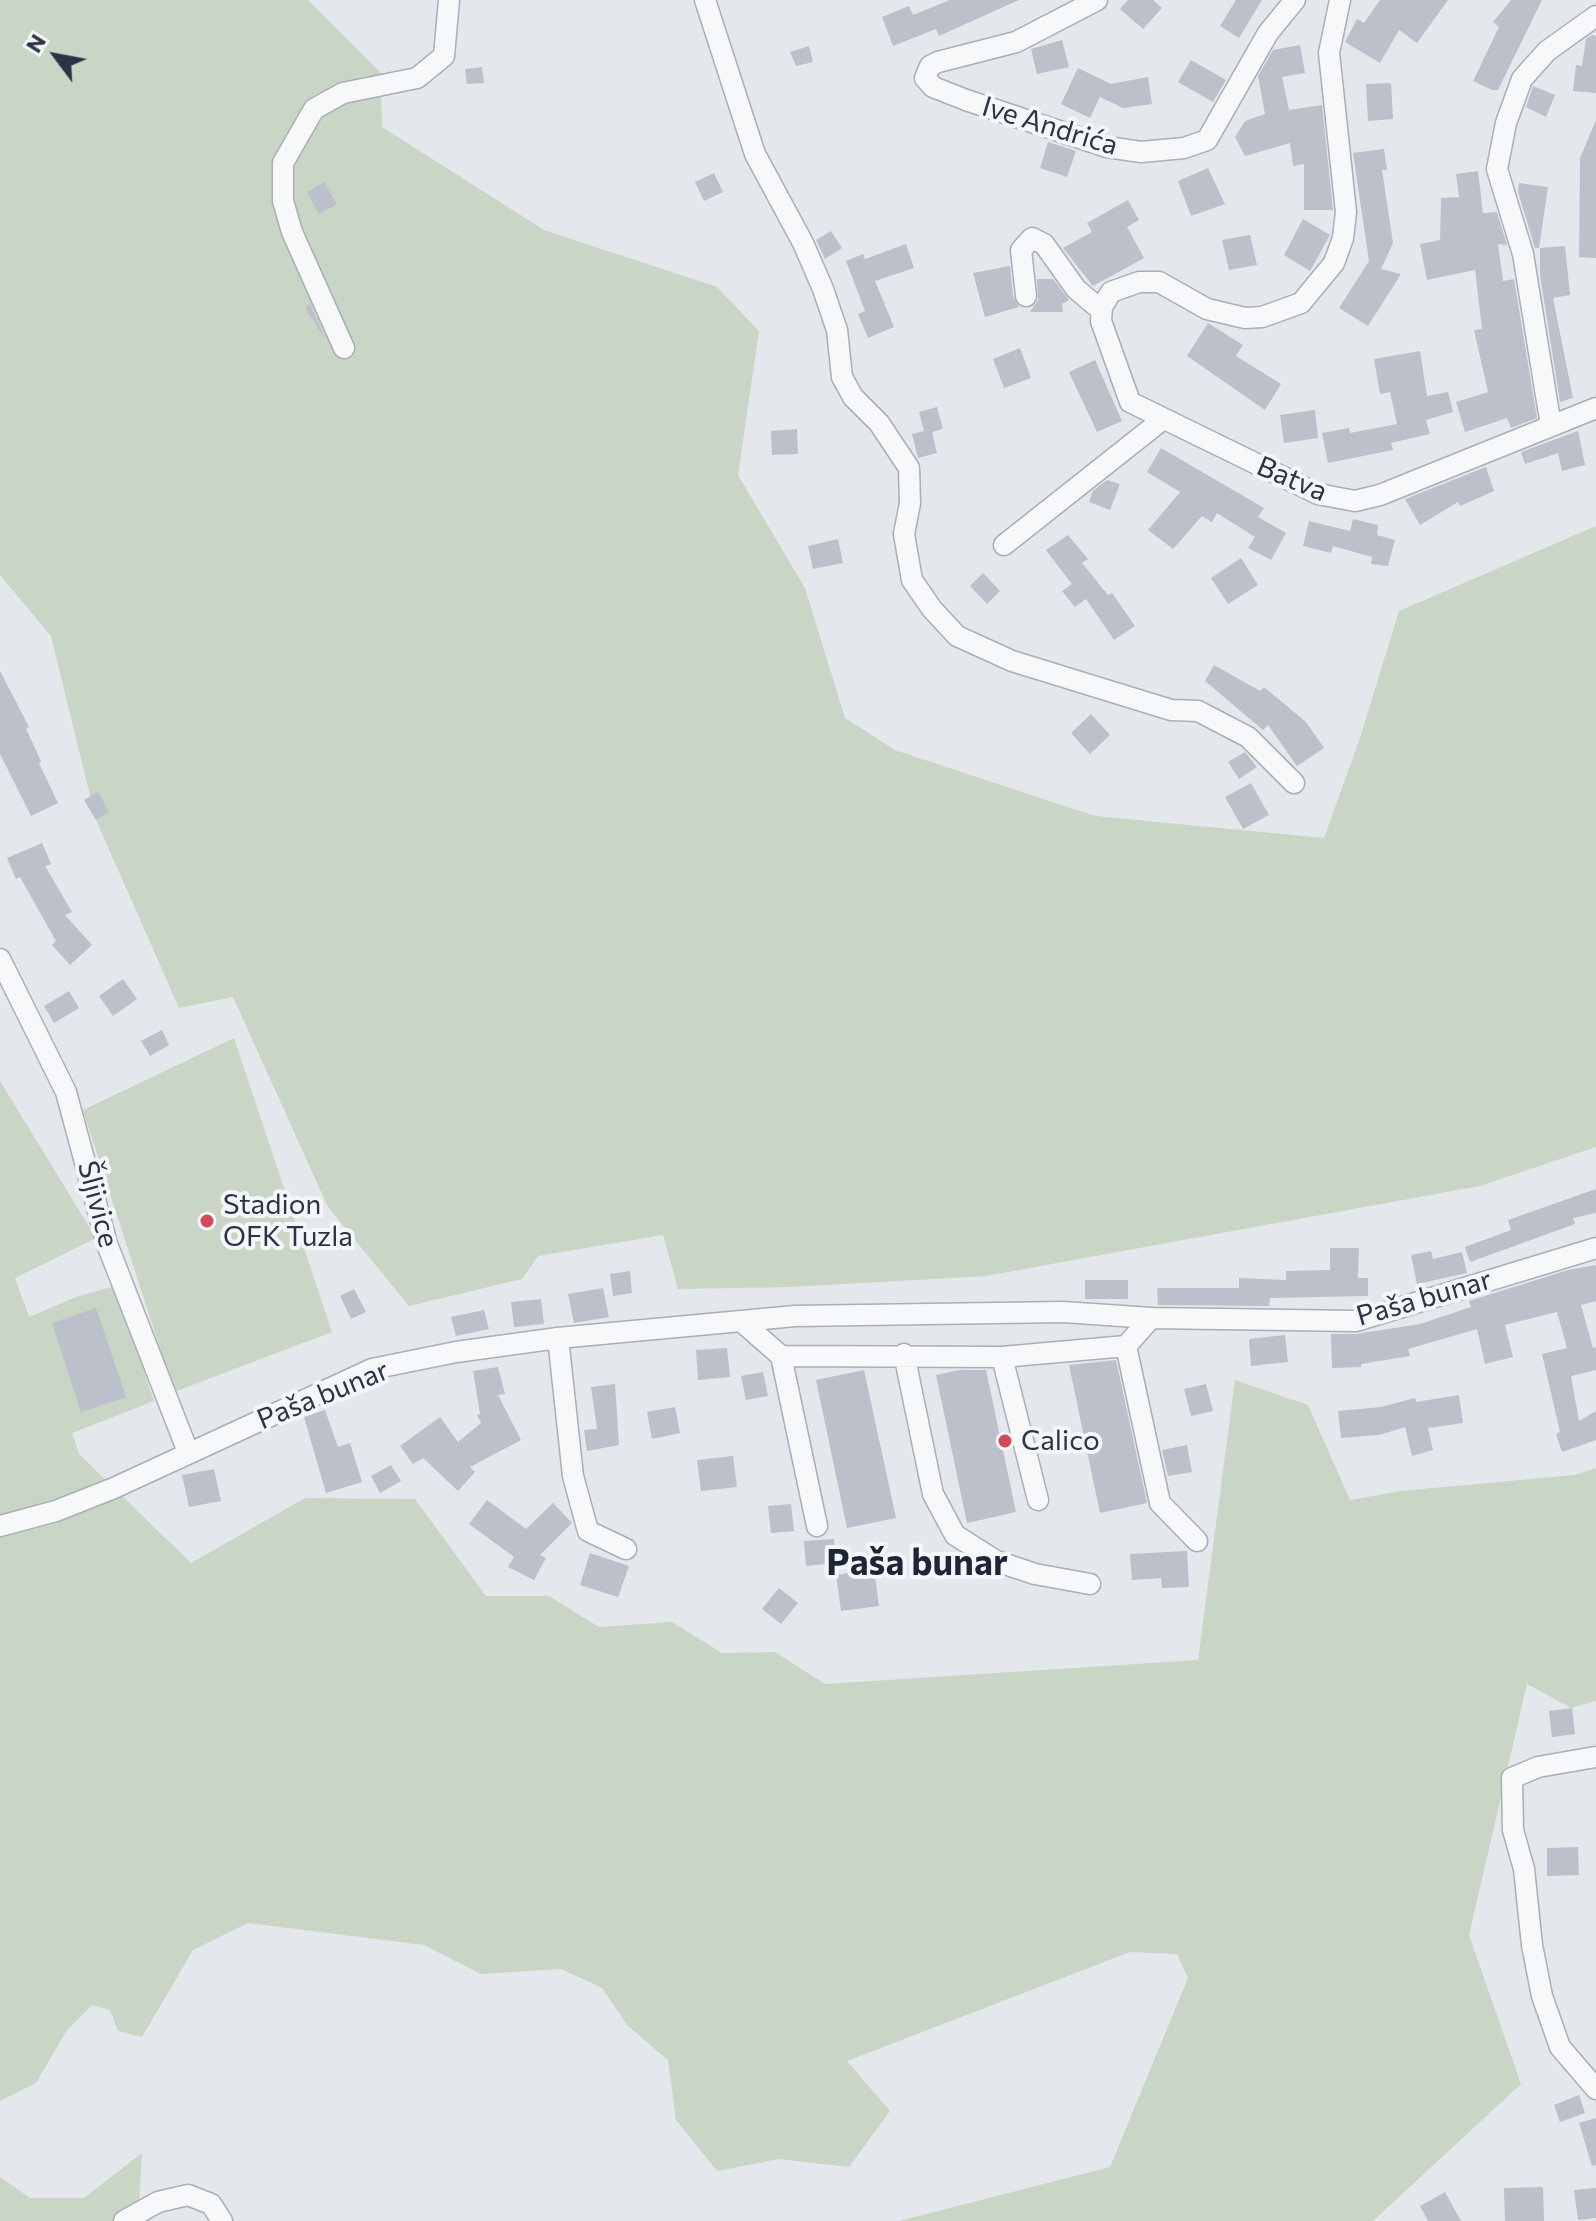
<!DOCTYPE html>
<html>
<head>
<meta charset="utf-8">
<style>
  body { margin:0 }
  #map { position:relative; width:1596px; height:2221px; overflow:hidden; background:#e4e7ec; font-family:Commissioner,sans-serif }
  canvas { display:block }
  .north { position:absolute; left:16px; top:16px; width:80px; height:80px; -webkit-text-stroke:6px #f4f6f9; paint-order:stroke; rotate:302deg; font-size:22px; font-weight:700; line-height:32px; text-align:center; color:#2b3445 }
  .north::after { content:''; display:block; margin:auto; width:28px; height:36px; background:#2b3445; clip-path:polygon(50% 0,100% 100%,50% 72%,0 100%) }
</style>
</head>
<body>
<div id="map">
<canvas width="1596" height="2221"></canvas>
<div class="north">N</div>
</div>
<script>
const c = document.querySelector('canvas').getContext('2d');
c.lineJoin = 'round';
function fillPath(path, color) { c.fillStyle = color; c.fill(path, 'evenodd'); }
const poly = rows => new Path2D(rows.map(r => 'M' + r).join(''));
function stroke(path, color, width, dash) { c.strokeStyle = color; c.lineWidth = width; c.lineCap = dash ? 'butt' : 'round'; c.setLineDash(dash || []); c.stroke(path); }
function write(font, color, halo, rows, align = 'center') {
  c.font = font + ' Commissioner,sans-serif'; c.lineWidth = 8; c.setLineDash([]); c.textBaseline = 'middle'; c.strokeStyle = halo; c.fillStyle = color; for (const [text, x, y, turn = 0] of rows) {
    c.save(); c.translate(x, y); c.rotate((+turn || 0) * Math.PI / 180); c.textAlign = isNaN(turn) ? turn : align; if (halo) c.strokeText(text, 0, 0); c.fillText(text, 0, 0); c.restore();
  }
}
const green = poly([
  [0,0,308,0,381,73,382,127,544,230,717,287,759,331,738,475,805,588,845,718,895,750,1095,816,1324,838,1360,738,1399,611,1596,526,1596,1147,1480,1186,986,1276,790,1287,678,1289,663,1235,538,1256,522,1279,409,1306,328,1207,233,997,179,1008,96,820,51,636,0,575],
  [234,1038,332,1332,174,1392,83,1110],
  [0,1081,96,1238,15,1278,29,1317,76,1297,115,1286,154,1401,72,1433,79,1454,191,1563,305,1498,415,1499,486,1596,549,1596,599,1627,672,1622,722,1653,775,1652,825,1684,1198,1660,1235,1380,1308,1405,1350,1500,1401,1491,1575,1475,1596,1468,1596,1701,1571,1708,1527,1684,1469,1935,1521,2084,1373,2221,899,2221,1110,2167,1188,1978,1177,1954,1130,1952,847,2061,890,2111,849,2167,779,2159,717,2171,676,2120,668,2060,628,2026,602,1988,561,1969,481,1974,424,1945,248,1923,193,1950,142,2037,118,2031,110,2010,92,2005,67,2030,36,2083,0,2101],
  [142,2153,138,2221,0,2221,0,2177,30,2198,84,2198]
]);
const building = poly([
  [950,0,1019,0,939,36,936,29,893,46,882,17,909,6,913,15],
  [1128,0,1153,0,1162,8,1143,29,1120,9],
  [1236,0,1262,0,1239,38,1220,26],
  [1380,0,1448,0,1417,43,1399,30,1380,63,1345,42,1357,19,1364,23],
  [1511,0,1542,0,1498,90,1492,90,1473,81,1499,27,1493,22],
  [1592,35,1596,36,1596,93,1573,91,1576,65,1582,66,1586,39],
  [1062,40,1069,67,1037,74,1031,49],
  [1300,45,1305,73,1282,77,1289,110,1322,105,1333,210,1304,210,1304,164,1293,166,1290,143,1245,156,1235,137,1245,121,1265,114,1258,76,1273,50],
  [809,46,813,62,796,66,790,52],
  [1191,60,1226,80,1213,102,1178,82],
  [482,67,484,83,467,84,465,69],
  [1078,68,1111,84,1148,77,1152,104,1123,108,1100,97,1090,118,1061,104],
  [1391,83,1393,119,1368,121,1366,84],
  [1533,86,1555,95,1546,117,1526,107],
  [1596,120,1596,258,1579,257,1580,158],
  [1048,142,1076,151,1067,177,1040,168],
  [1384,149,1387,170,1382,170,1393,243,1381,269,1401,274,1368,326,1339,308,1369,261,1353,153],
  [1208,168,1225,204,1191,216,1178,181],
  [1478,171,1483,213,1497,212,1507,245,1498,244,1503,281,1514,279,1537,418,1511,428,1507,418,1465,432,1456,402,1488,392,1474,330,1482,329,1475,270,1427,280,1420,244,1440,240,1441,198,1459,197,1456,174],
  [714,173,723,192,704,201,695,182],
  [324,182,337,204,319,214,307,192],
  [1519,183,1548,187,1539,248,1535,248,1518,192],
  [1128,200,1139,220,1127,227,1144,258,1093,286,1063,248,1092,232,1087,223],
  [1303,219,1330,235,1310,271,1284,255],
  [831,231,842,248,825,259,816,240],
  [1250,235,1257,265,1229,270,1222,240],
  [906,244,914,268,875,281,894,327,868,338,858,314,865,311,846,261,863,254,865,259],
  [1565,246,1570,295,1553,298,1573,398,1560,402,1540,275,1540,248],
  [1010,266,1013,297,1019,307,985,317,973,273],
  [1037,279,1053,279,1069,300,1062,304,1063,312,1030,312,1038,300],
  [310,304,326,340,305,308],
  [1208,323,1243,345,1236,356,1281,384,1265,410,1187,356],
  [1020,348,1031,378,1004,388,993,359],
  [1420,351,1427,396,1448,392,1453,412,1426,420,1430,434,1391,443,1393,450,1328,463,1322,433,1349,428,1350,433,1397,424,1390,392,1380,394,1374,359],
  [1095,360,1122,421,1097,432,1069,372],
  [937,407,943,429,932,432,937,453,918,458,912,434,924,431,919,412],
  [1315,410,1318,438,1284,443,1280,415],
  [797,429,798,454,772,455,771,431],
  [1578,431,1585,465,1562,471,1558,453,1525,464,1521,452],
  [1161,448,1264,508,1258,517,1286,533,1271,560,1248,548,1255,537,1217,513,1212,522,1202,516,1173,549,1148,530,1180,492,1147,472],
  [1486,467,1494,491,1460,506,1458,502,1420,525,1405,499],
  [1107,480,1120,484,1110,510,1089,502,1093,491],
  [1353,519,1378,525,1377,535,1395,540,1388,566,1371,564,1372,557,1333,546,1331,553,1303,546,1309,521,1350,531],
  [1068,535,1088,559,1082,563,1108,595,1112,593,1135,626,1114,640,1086,599,1075,607,1062,591,1072,584,1046,550],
  [838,539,843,563,813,569,808,546],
  [1241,558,1258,585,1228,604,1211,578],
  [983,573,1000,591,987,604,970,586],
  [1214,665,1260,691,1264,687,1306,722,1324,748,1297,766,1268,725,1263,730,1205,681],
  [0,671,29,727,26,729,41,761,39,763,58,803,31,816,0,754],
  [1091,714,1110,735,1090,754,1071,733],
  [1245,752,1257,767,1239,779,1228,762],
  [1251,783,1269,815,1243,829,1225,797],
  [98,792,109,812,96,820,84,800],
  [42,843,51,864,45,866,72,912,65,915,92,945,70,965,52,945,56,941,20,877,16,879,7,858],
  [123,979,137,999,113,1016,99,996],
  [69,991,79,1008,54,1023,44,1006],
  [162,1030,169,1045,150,1056,141,1041],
  [1596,1189,1596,1213,1573,1218,1575,1224,1470,1262,1465,1247,1511,1230,1508,1220],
  [1330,1248,1359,1248,1358,1278,1368,1278,1368,1296,1270,1298,1269,1306,1158,1305,1157,1288,1239,1288,1239,1278,1286,1280,1286,1271,1330,1270],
  [1431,1251,1433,1259,1462,1252,1467,1273,1417,1284,1411,1255],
  [1596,1265,1596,1301,1581,1305,1593,1348,1596,1347,1596,1370,1571,1376,1579,1421,1596,1411,1596,1440,1562,1452,1556,1434,1560,1432,1542,1354,1567,1348,1557,1312,1505,1325,1513,1357,1485,1364,1477,1329,1408,1349,1410,1356,1361,1364,1361,1367,1332,1368,1331,1334,1356,1334,1420,1324,1471,1307,1469,1301,1568,1270],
  [630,1271,632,1293,613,1296,610,1274],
  [1085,1280,1128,1280,1128,1299,1085,1299],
  [603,1288,609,1317,574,1323,568,1294],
  [354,1289,366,1312,351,1319,340,1296],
  [541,1299,544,1324,514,1327,511,1302],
  [96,1308,126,1397,81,1412,52,1323],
  [484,1310,489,1329,456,1336,451,1317],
  [1285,1335,1288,1362,1251,1366,1249,1339],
  [727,1348,730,1377,698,1380,696,1350],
  [1116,1360,1147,1503,1100,1513,1069,1365],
  [498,1367,505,1394,498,1395,521,1440,470,1467,475,1472,458,1491,423,1458,413,1464,400,1446,440,1417,458,1442,481,1423,477,1415,480,1414,473,1371],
  [864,1370,896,1518,847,1528,816,1380],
  [959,1370,986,1370,1016,1512,967,1523,936,1375],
  [763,1372,768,1396,746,1400,741,1376],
  [615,1384,619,1445,587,1451,584,1430,597,1429,591,1387],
  [1206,1384,1213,1411,1191,1416,1184,1389],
  [1459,1395,1463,1423,1428,1428,1433,1450,1412,1456,1405,1427,1379,1435,1341,1438,1338,1411,1381,1407,1415,1398,1416,1402],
  [675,1407,680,1433,652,1439,647,1412],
  [325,1410,338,1447,350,1443,362,1482,326,1493,304,1417],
  [1187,1445,1192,1472,1168,1476,1162,1450],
  [733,1456,737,1487,701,1491,697,1460],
  [391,1465,401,1481,380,1493,371,1476],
  [214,1469,221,1501,189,1507,182,1475],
  [487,1500,526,1529,553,1503,572,1523,540,1555,546,1558,534,1580,508,1567,514,1557,469,1524],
  [791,1504,794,1531,771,1533,768,1506],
  [834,1539,836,1563,806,1566,804,1541],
  [1187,1551,1189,1587,1162,1588,1161,1578,1132,1580,1130,1554],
  [590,1553,629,1566,618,1597,580,1585],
  [874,1569,879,1606,841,1611,836,1575],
  [779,1588,798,1603,781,1624,762,1609],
  [1572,1708,1575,1734,1552,1737,1549,1711],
  [1578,1847,1579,1875,1547,1876,1547,1848],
  [1579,2095,1585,2113,1560,2122,1554,2105],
  [1596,2118,1596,2165,1592,2166,1579,2123],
  [1543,2187,1544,2221,1505,2221,1504,2188],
  [1596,2188,1596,2218,1578,2220,1574,2190],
  [1445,2192,1461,2221,1428,2221,1420,2206]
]);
const minor = poly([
  [705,0,755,154,803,243,823,289,837,330,842,377,853,397,879,423,909,468,910,503,904,534,912,580,932,609,957,636,1012,661,1171,710,1198,711,1248,737,1294,783],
  [1097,0,1016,42,938,62,930,66,925,78,933,87,966,100,1107,147,1141,152,1184,148,1207,140,1268,33,1295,0],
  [1340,0,1329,53,1346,212,1343,238,1334,263,1301,303,1262,317,1245,318,1207,309,1159,282,1139,282,1111,292,1102,307,1101,321,1130,402,1318,494,1355,501,1380,495,1596,408],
  [1026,296,1021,250,1032,238,1044,244,1076,289,1101,310],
  [344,348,292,232,283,201,283,163,314,109,343,93,417,78,444,56,449,0],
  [1551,426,1523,254,1497,169,1506,123,1522,79,1547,51,1596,16],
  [1004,545,1162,420],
  [0,959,66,1092,107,1244,188,1452],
  [741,1321,781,1356,1002,1357,1126,1346,1151,1318],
  [558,1338,573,1476,588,1531,626,1549],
  [1126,1346,1160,1503,1197,1541],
  [904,1354,933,1494,955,1535,996,1561,1035,1574,1090,1584],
  [781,1356,817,1526],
  [1002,1357,1038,1500],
  [0,1526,56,1511,114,1488,372,1369,456,1352,558,1338,795,1316,1063,1312,1151,1318,1356,1321,1596,1248],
  [1595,1757,1538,1767,1512,1778,1513,1830,1524,1869,1532,1945,1542,1996,1560,2047,1596,2089],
  [124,2221,158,2202,188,2195,211,2204,222,2221]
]);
const markers = [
  [207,1221,8,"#d1495b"],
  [1005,1441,8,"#d1495b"]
];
const streetNames = [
  ["Ive Andrića",1050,126,17],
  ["Batva",1292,479,23],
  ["Šljivice",98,1204,75],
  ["Paša bunar",1424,1298,-16],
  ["Paša bunar",323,1395,-22]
];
const poiNames = [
  ["Stadion",223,1205],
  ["OFK Tuzla",223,1237],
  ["Calico",1021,1441]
];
const districtNames = [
  ["Paša bunar",917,1563]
];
fillPath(green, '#c9d6c5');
fillPath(building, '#bbc0ca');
stroke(minor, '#a9aeb7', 23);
stroke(minor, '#f7f8fa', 20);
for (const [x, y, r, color] of markers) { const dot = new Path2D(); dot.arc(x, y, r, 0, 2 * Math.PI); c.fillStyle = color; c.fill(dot); stroke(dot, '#f4f6f9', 3); }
write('28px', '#2b3445', '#f4f6f9', streetNames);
write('28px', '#2b3445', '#f4f6f9', poiNames, 'left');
write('bold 36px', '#1d2536', '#f4f6f9', districtNames);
</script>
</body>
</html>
